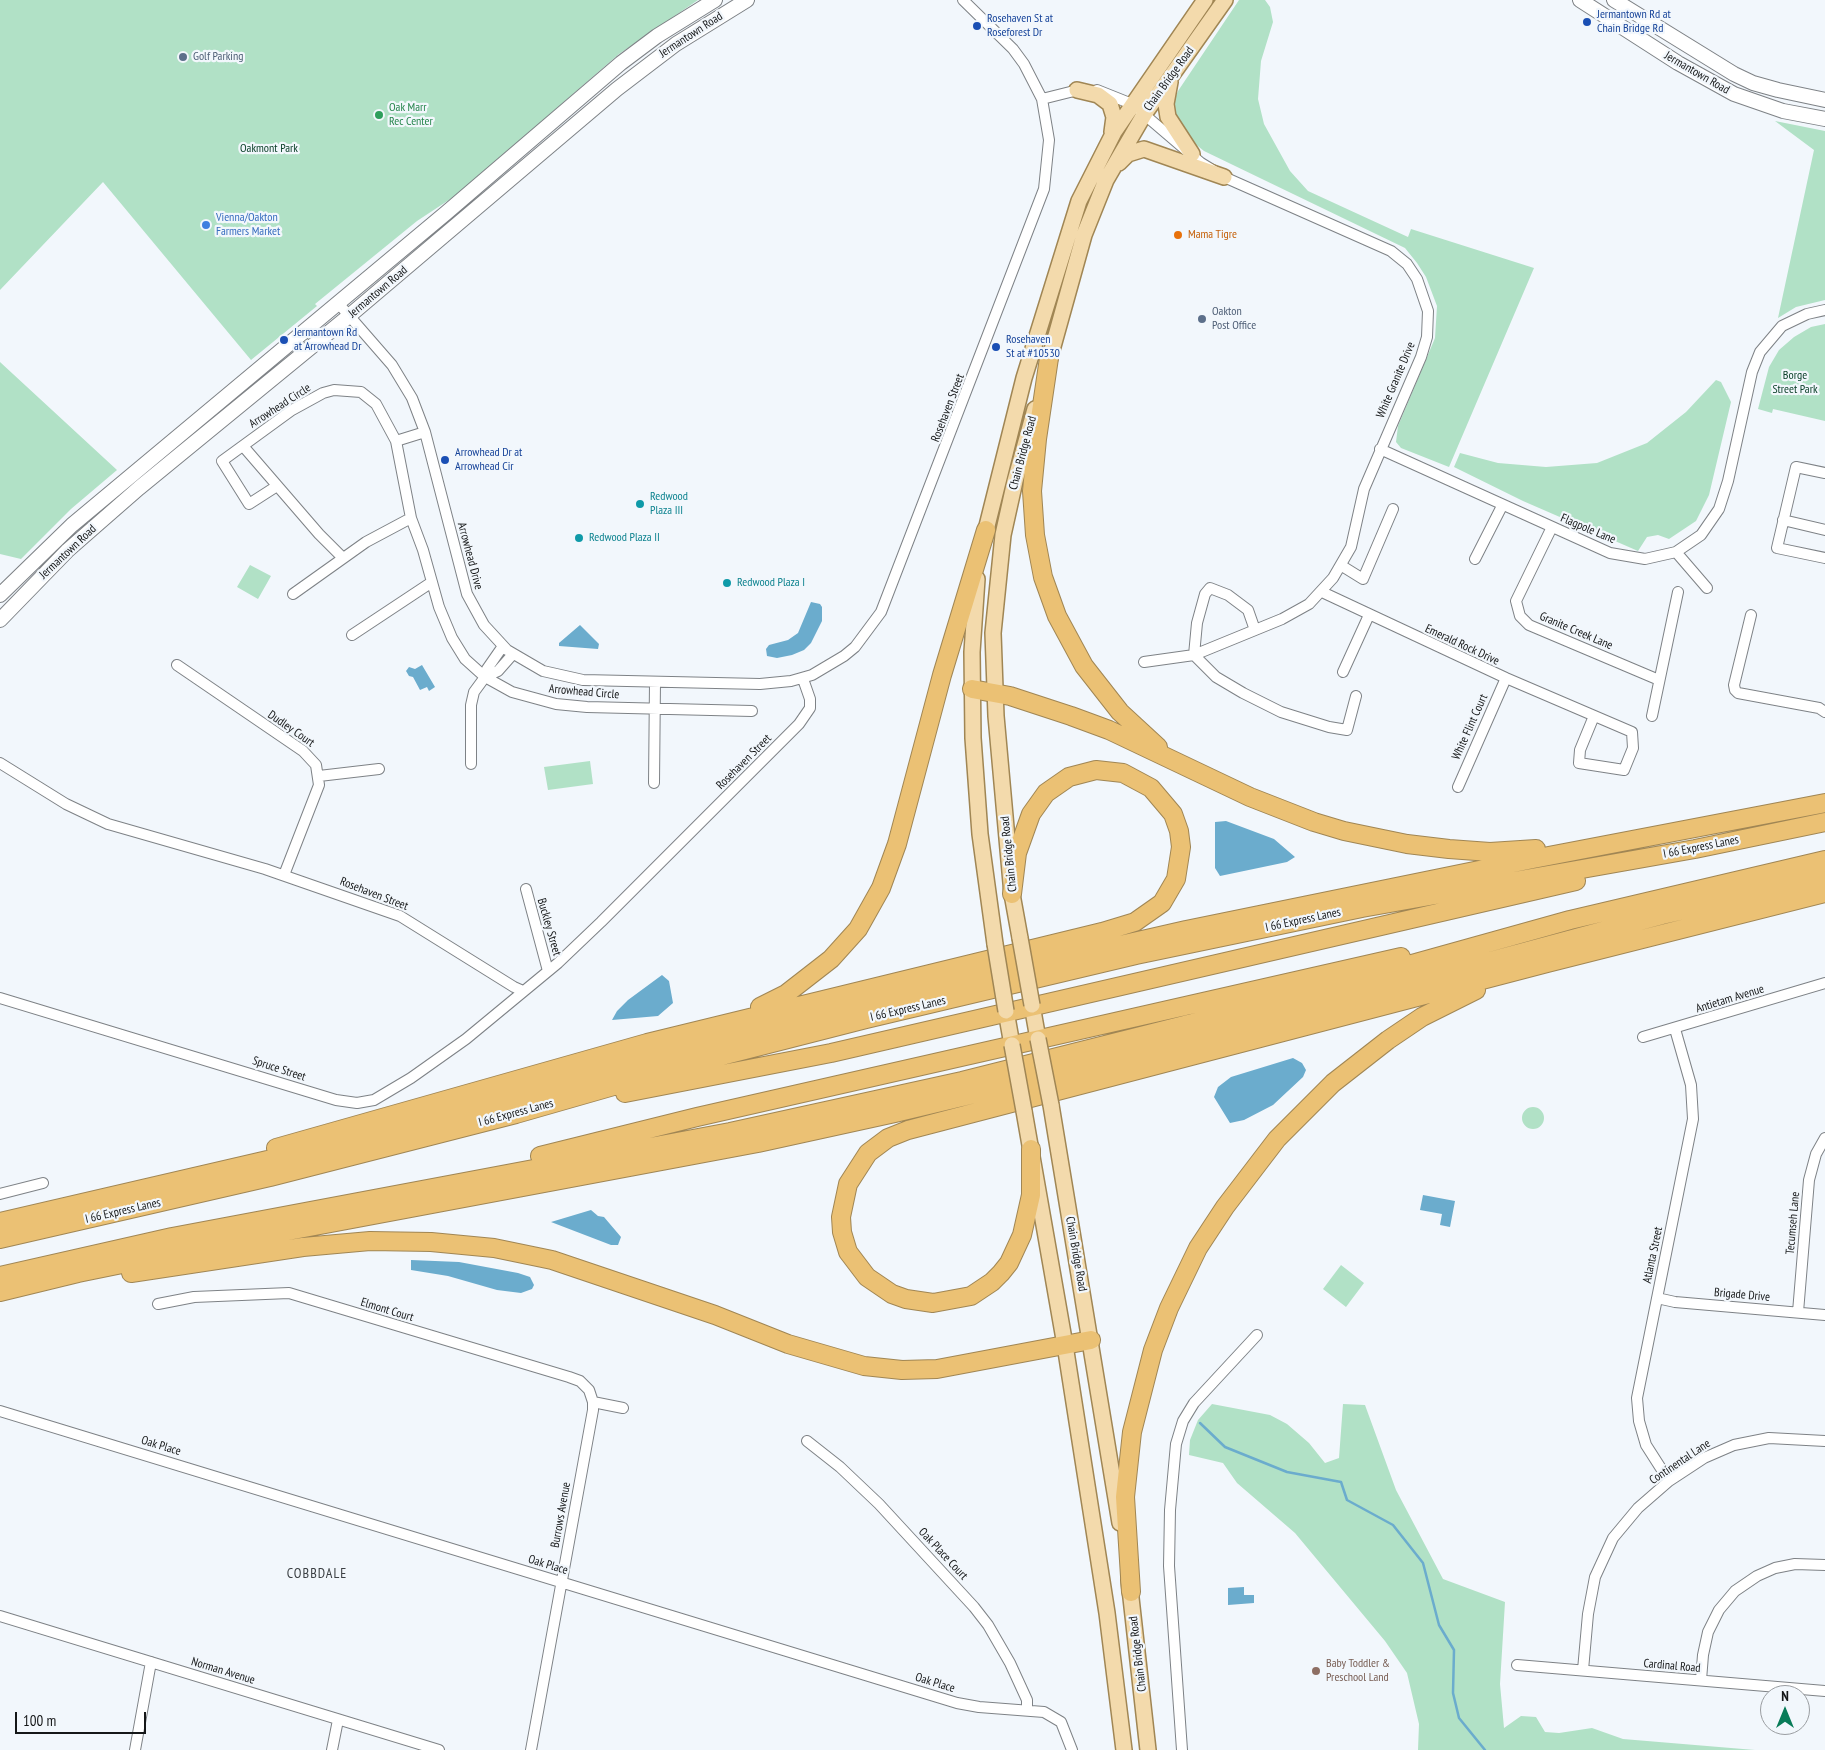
<!DOCTYPE html>
<html>
<head>
<meta charset="utf-8">
<style>
  body { margin:0 }
  #map { position:relative; width:1825px; height:1750px; overflow:hidden; background:#f2f7fc; font-family:"PT Sans Narrow",sans-serif }
  canvas { display:block }
  .north { position:absolute; left:1760px; top:1685px; width:50px; height:50px; box-sizing:border-box; background:#f2f7fc; border:1px solid #9a9da1; border-radius:50%; rotate:0deg; font-size:14px; font-weight:700; line-height:20px; text-align:center; color:#151718 }
  .north::after { content:''; display:block; margin:auto; width:18px; height:22px; background:#097c59; clip-path:polygon(50% 0,100% 100%,50% 72%,0 100%) }
  .scale { position:absolute; left:15px; top:1712px; width:131px; height:22px; box-sizing:border-box; border:2px solid #151718; border-top:0; padding-left:6px; font-size:15px; line-height:18px; white-space:nowrap; color:#151718; -webkit-text-stroke:4px #f2f7fc; paint-order:stroke }
</style>
</head>
<body>
<div id="map">
<canvas width="1825" height="1750"></canvas>
<div class="north">N</div>
<div class="scale">100 m</div>
</div>
<script>
const c = document.querySelector('canvas').getContext('2d');
c.lineJoin = 'round';
function fillPath(path, color) { c.fillStyle = color; c.fill(path, 'evenodd'); }
const poly = rows => new Path2D(rows.map(r => 'M' + r).join(''));
function stroke(path, color, width, dash) { c.strokeStyle = color; c.lineWidth = width; c.lineCap = dash ? 'butt' : 'round'; c.setLineDash(dash || []); c.stroke(path); }
function write(font, color, halo, rows, align = 'center') {
  c.font = font + ' "PT Sans Narrow",sans-serif'; c.lineWidth = 4.5; c.setLineDash([]); c.textBaseline = 'middle'; c.strokeStyle = halo; c.fillStyle = color; for (const [text, x, y, turn = 0] of rows) {
    c.save(); c.translate(x, y); c.rotate((+turn || 0) * Math.PI / 180); c.textAlign = isNaN(turn) ? turn : align; if (halo) c.strokeText(text, 0, 0); c.fillText(text, 0, 0); c.restore();
  }
}
const green = poly([
  [0,0,698,0,619,54,458,194,417,221,315,304,317,306,251,360,103,182,0,290],
  [1239,0,1265,0,1270,7,1273,22,1261,61,1258,99,1264,124,1290,171,1308,191,1408,237,1411,229,1534,268,1449,467,1401,448,1396,442,1398,426,1435,338,1437,306,1426,277,1417,263,1405,248,1204,151,1194,143,1178,121,1174,111,1174,100,1178,91],
  [1775,121,1825,131,1825,300,1796,307,1778,318,1814,150],
  [1825,324,1825,421,1773,409,1772,413,1758,409,1769,367,1779,350,1794,337,1811,327],
  [0,362,117,470,71,509,21,559,0,554],
  [1716,380,1721,382,1731,402,1709,495,1696,521,1669,539,1658,535,1647,537,1638,551,1523,501,1454,467,1460,453,1498,463,1546,467,1597,463,1647,443,1686,412],
  [250,565,271,576,258,599,237,587],
  [590,761,593,784,548,790,544,767],
  '1522 1118a11 11 0 1 1 22 0a11 11 0 1 1-22 0Z',
  [1341,1265,1364,1283,1346,1307,1323,1289],
  [1212,1404,1270,1415,1287,1424,1309,1443,1325,1463,1339,1458,1343,1404,1365,1405,1396,1490,1443,1579,1505,1602,1500,1684,1504,1728,1521,1716,1536,1717,1545,1732,1559,1733,1592,1728,1623,1739,1755,1750,1418,1750,1419,1724,1407,1673,1385,1641,1295,1533,1237,1483,1223,1463,1189,1455,1190,1440,1198,1420]
]);
const water = poly([
  [811,602,820,604,822,607,822,621,811,643,804,650,792,655,777,658,767,656,766,649,769,645,788,640,798,633],
  [580,625,599,644,598,649,559,646,559,643],
  [422,665,435,687,429,691,427,687,420,690,413,677,409,676,406,671,409,667,415,669],
  [1226,821,1274,839,1295,857,1287,862,1220,876,1215,868,1215,822],
  [662,975,669,981,673,1003,658,1016,612,1020,617,1011,628,1000],
  [1293,1058,1302,1063,1306,1070,1303,1077,1273,1105,1244,1120,1230,1123,1214,1097,1218,1087,1231,1077],
  [1423,1195,1455,1201,1450,1227,1440,1225,1442,1214,1420,1210],
  [591,1210,598,1216,604,1217,621,1237,618,1245,611,1245,551,1222],
  [411,1260,459,1262,518,1273,530,1277,534,1285,532,1289,521,1293,497,1290,448,1276,411,1270],
  [1244,1587,1244,1595,1254,1595,1254,1603,1228,1605,1228,1588]
]);
const stream = poly([
  [1200,1423,1225,1447,1287,1472,1341,1482,1347,1500,1393,1525,1423,1563,1439,1625,1454,1650,1453,1693,1459,1718,1485,1750]
]);
const street = poly([
  [1097,90,1132,104,1201,163,1224,177,1391,251,1407,264,1417,279,1428,311,1427,337,1421,357,1364,489,1351,547,1333,578,1309,604,1282,619,1194,655,1144,662],
  [1042,99,1082,89],
  [338,303,392,365,412,398,425,432,467,594,484,625,507,650,543,671,583,680,760,684,791,681,812,675,844,656,855,647,881,612,1044,189,1049,140,1042,99,1024,64,1013,49,963,0],
  [396,441,425,432],
  [243,446,319,534,343,558],
  [1380,449,1610,553,1645,559,1676,552,1701,535,1719,509,1728,481,1752,372,1760,352,1782,326,1807,314,1825,310],
  [1825,473,1796,467,1777,548,1825,558],
  [277,486,249,504,222,461,292,410,323,393,334,390,361,392,376,404,396,441,411,518,423,550,439,607,452,638,465,659,485,677,512,692,556,704,587,707,752,711],
  [1783,520,1825,530],
  [1552,527,1516,601,1520,616,1529,625,1659,680],
  [1676,552,1707,588],
  [1475,559,1502,506],
  [1342,566,1363,579,1393,509],
  [1322,592,1506,678,1632,732,1633,748,1624,770,1579,763,1580,750,1594,716],
  [293,594,366,542,411,518],
  [1751,615,1734,685,1735,690,1738,693,1819,708,1825,712],
  [1255,630,1248,610,1228,595,1210,588,1205,594,1197,623,1194,655,1216,677,1243,693,1281,712,1329,727,1347,730,1356,696],
  [352,635,432,582],
  [503,646,487,669,485,677,498,671,513,654],
  [177,665,303,751,316,765,319,785,284,875],
  [1343,672,1369,615],
  [1652,716,1678,592],
  [0,763,66,804,108,824,265,869,400,916,514,987,523,991],
  [471,764,471,705,474,692,485,677],
  [319,776,379,769],
  [654,783,655,682],
  [1458,787,1506,678],
  [526,889,548,971],
  [0,998,336,1100,357,1103,374,1100,411,1078,466,1039,558,963,601,922,799,724,810,708,810,699,803,679],
  [1643,1037,1825,983],
  [0,1194,43,1183],
  [1657,1298,1675,1302,1825,1315],
  [158,1304,194,1297,289,1293,569,1377,580,1381,589,1390,593,1402,593,1410,531,1750],
  [1798,1312,1809,1180,1816,1154,1825,1138],
  [593,1402,623,1408],
  [0,1411,957,1703,979,1707,1044,1712,1061,1722,1072,1750],
  [807,1441,840,1467,879,1504,974,1607,988,1625,1010,1663,1027,1700,1027,1709],
  [1669,1481,1646,1445,1639,1421,1637,1398,1693,1119,1691,1085,1675,1029],
  [0,1616,439,1750],
  [1517,1665,1825,1691],
  [1583,1670,1588,1614,1595,1577,1613,1538,1638,1508,1669,1481,1704,1458,1734,1445,1769,1438,1825,1441],
  [1701,1680,1703,1655,1708,1632,1719,1610,1735,1591,1757,1576,1775,1568,1795,1564,1825,1565],
  [135,1750,151,1662],
  [332,1750,338,1720],
  [1182,1750,1169,1566,1170,1510,1176,1444,1183,1421,1194,1403,1257,1335]
]);
const secondary = poly([
  [1580,0,1678,63,1734,94,1783,111,1825,119],
  [1614,0,1734,74,1753,83,1778,90,1825,100],
  [0,595,72,525,446,213,621,63,657,36,715,0],
  [0,620,68,550,139,488,349,316,617,89,676,44,747,0]
]);
const primary = poly([
  [1170,82,1166,104,1168,117,1192,154],
  [1077,90,1098,95,1110,104,1114,117,1112,132],
  [1119,163,1128,154,1144,149,1224,177],
  [1047,368,1084,235,1106,180,1145,113,1225,0],
  [983,542,1024,378,1079,201,1114,132,1205,0],
  [977,579,972,652,973,738,980,834,995,944],
  [1020,938,1012,894,996,716,993,633,1003,535,1015,481,1035,409],
  [1032,1005,1038,1039],
  [1006,1011,1012,1045],
  [1051,1105,1120,1523],
  [1024,1111,1065,1345,1107,1613,1124,1750],
  [1129,1580,1148,1750]
]);
const highway = poly([
  [1049,358,1037,439,1032,491,1035,535,1043,577,1057,616,1084,666,1120,712,1158,747],
  [972,689,1010,696,1071,716,1109,730,1250,797,1314,822,1344,831,1407,844,1449,849,1490,852,1536,849],
  [760,1007,786,994,831,959,858,929,881,888,897,844,942,675,986,530],
  [625,1093,831,1053,1576,881],
  [276,1148,647,1043,1102,932,1135,922,1162,903,1176,879,1181,847,1179,831,1173,814,1151,788,1123,773,1096,770,1069,777,1046,793,1031,814,1017,853,1012,894],
  [1031,1149,1031,1195,1022,1235,1009,1263,1001,1273,992,1282,971,1296,933,1303,906,1299,892,1294,867,1277,848,1252,842,1232,841,1217,848,1184,868,1153,888,1138,908,1130,1547,963,1825,893],
  [540,1156,697,1117,1401,957],
  [0,1222,345,1142,666,1055,932,988,1186,930,1533,859,1825,803],
  [0,1239,270,1177,516,1114,694,1063,866,1019,1136,955,1362,908,1695,849,1825,822],
  [131,1273,303,1247,370,1241,431,1242,494,1248,552,1260,715,1315,788,1344,864,1366,902,1370,937,1369,1091,1340],
  [0,1276,172,1237,730,1132,962,1081,1276,1002,1570,920,1825,860],
  [0,1292,78,1273,240,1240,758,1143,895,1113,1159,1050,1662,915,1825,878],
  [1131,1592,1125,1497,1132,1432,1153,1350,1169,1308,1198,1248,1225,1207,1277,1139,1333,1083,1388,1040,1422,1017,1476,990]
]);
const primaryBridge = poly([
  [1020,938,1032,1005],
  [995,944,1006,1011],
  [1038,1039,1051,1105],
  [1012,1045,1024,1111]
]);
const markers = [
  [1587,22,5,"#1a4fb4"],
  [977,26,5,"#1a4fb4"],
  [183,57,5,"#5c6f8a"],
  [379,115,5,"#2e9e5b"],
  [206,225,5,"#3f7fe0"],
  [1178,235,5,"#e8710a"],
  [1202,319,5,"#5c6f8a"],
  [284,340,5,"#1a4fb4"],
  [996,347,5,"#1a4fb4"],
  [445,460,5,"#1a4fb4"],
  [640,504,5,"#0f9aa8"],
  [579,538,5,"#0f9aa8"],
  [727,583,5,"#0f9aa8"],
  [1316,1671,5,"#8d6e63"]
];
const transitNames = [
  ["Jermantown Rd at",1597,15],
  ["Chain Bridge Rd",1597,29],
  ["Rosehaven St at",987,19],
  ["Roseforest Dr",987,33],
  ["Jermantown Rd",294,333],
  ["at Arrowhead Dr",294,347],
  ["Rosehaven",1006,340],
  ["St at #10530",1006,354],
  ["Arrowhead Dr at",455,453],
  ["Arrowhead Cir",455,467]
];
const streetNames = [
  ["Jermantown Road",691,35,-33],
  ["Jermantown Road",1697,73,30],
  ["Chain Bridge Road",1169,79,-54],
  ["Jermantown Road",378,292,-40],
  ["White Granite Drive",1396,380,-67],
  ["Arrowhead Circle",280,406,-33],
  ["Rosehaven Street",948,408,-69],
  ["Chain Bridge Road",1023,453,-75],
  ["Flagpole Lane",1588,529,23],
  ["Jermantown Road",68,552,-43],
  ["Arrowhead Drive",470,556,75],
  ["Granite Creek Lane",1576,631,23],
  ["Emerald Rock Drive",1462,645,25],
  ["Arrowhead Circle",584,692,5],
  ["White Flint Court",1470,727,-66],
  ["Dudley Court",291,729,35],
  ["Rosehaven Street",744,762,-45],
  ["I 66 Express Lanes",1701,847,-11],
  ["Chain Bridge Road",1009,854,-96],
  ["Rosehaven Street",374,894,21],
  ["I 66 Express Lanes",1303,920,-12],
  ["Buckley Street",549,927,74],
  ["Antietam Avenue",1730,999,-17],
  ["I 66 Express Lanes",908,1009,-13],
  ["Spruce Street",279,1069,18],
  ["I 66 Express Lanes",516,1113,-15],
  ["I 66 Express Lanes",123,1211,-13],
  ["Tecumseh Lane",1793,1223,-85],
  ["Chain Bridge Road",1076,1254,80],
  ["Atlanta Street",1653,1255,-78],
  ["Brigade Drive",1742,1295,5],
  ["Elmont Court",387,1310,17],
  ["Oak Place",161,1446,17],
  ["Continental Lane",1680,1462,-34],
  ["Burrows Avenue",561,1515,-80],
  ["Oak Place Court",943,1554,47],
  ["Oak Place",548,1565,17],
  ["Chain Bridge Road",1138,1654,-97],
  ["Cardinal Road",1672,1666,5],
  ["Norman Avenue",223,1671,17],
  ["Oak Place",935,1683,17]
];
const serviceNames = [
  ["Golf Parking",193,57],
  ["Oakton",1212,312],
  ["Post Office",1212,326]
];
const leisureNames = [
  ["Oak Marr",389,108],
  ["Rec Center",389,122]
];
const parkNames = [
  ["Oakmont Park",269,149],
  ["Borge",1795,376],
  ["Street Park",1795,390]
];
const shopNames = [
  ["Vienna/Oakton",216,218],
  ["Farmers Market",216,232]
];
const foodNames = [
  ["Mama Tigre",1188,235]
];
const cultureNames = [
  ["Redwood",650,497],
  ["Plaza III",650,511],
  ["Redwood Plaza II",589,538],
  ["Redwood Plaza I",737,583]
];
const educationNames = [
  ["Baby Toddler &",1326,1664],
  ["Preschool Land",1326,1678]
];
const neighbourhoodNames = [
  ["COBBDALE",317,1574]
];
fillPath(green, '#b1e1c6');
fillPath(water, '#6baccd');
stroke(stream, '#6baccd', 2.5);
stroke(street, '#7e8286', 12);
stroke(secondary, '#7e8286', 16);
stroke(primary, '#a08654', 18);
stroke(highway, '#a08654', 20);
stroke(street, '#fff', 10);
stroke(secondary, '#fff', 14);
stroke(primary, '#f3daac', 15);
stroke(highway, '#ebc174', 18);
stroke(primaryBridge, '#a08654', 18, []);
stroke(primaryBridge, '#f3daac', 15);
for (const [x, y, r, color] of markers) { const dot = new Path2D(); dot.arc(x, y, r, 0, 2 * Math.PI); c.fillStyle = color; c.fill(dot); stroke(dot, '#f2f7fc', 2); }
write('12px', '#164399', '#f2f7fc', transitNames, 'left');
write('12px', '#151718', '#f2f7fc', streetNames);
write('12px', '#4e5e75', '#f2f7fc', serviceNames, 'left');
write('12px', '#27864d', '#f2f7fc', leisureNames, 'left');
write('12px', '#0c412a', '#f2f7fc', parkNames);
write('12px', '#366cbe', '#f2f7fc', shopNames, 'left');
write('12px', '#c56008', '#f2f7fc', foodNames, 'left');
write('12px', '#0d838f', '#f2f7fc', cultureNames, 'left');
write('12px', '#785e54', '#f2f7fc', educationNames, 'left');
c.letterSpacing = '1px';
write('14px', '#3c4044', '#f2f7fc', neighbourhoodNames);
c.letterSpacing = '0px';
</script>
</body>
</html>
